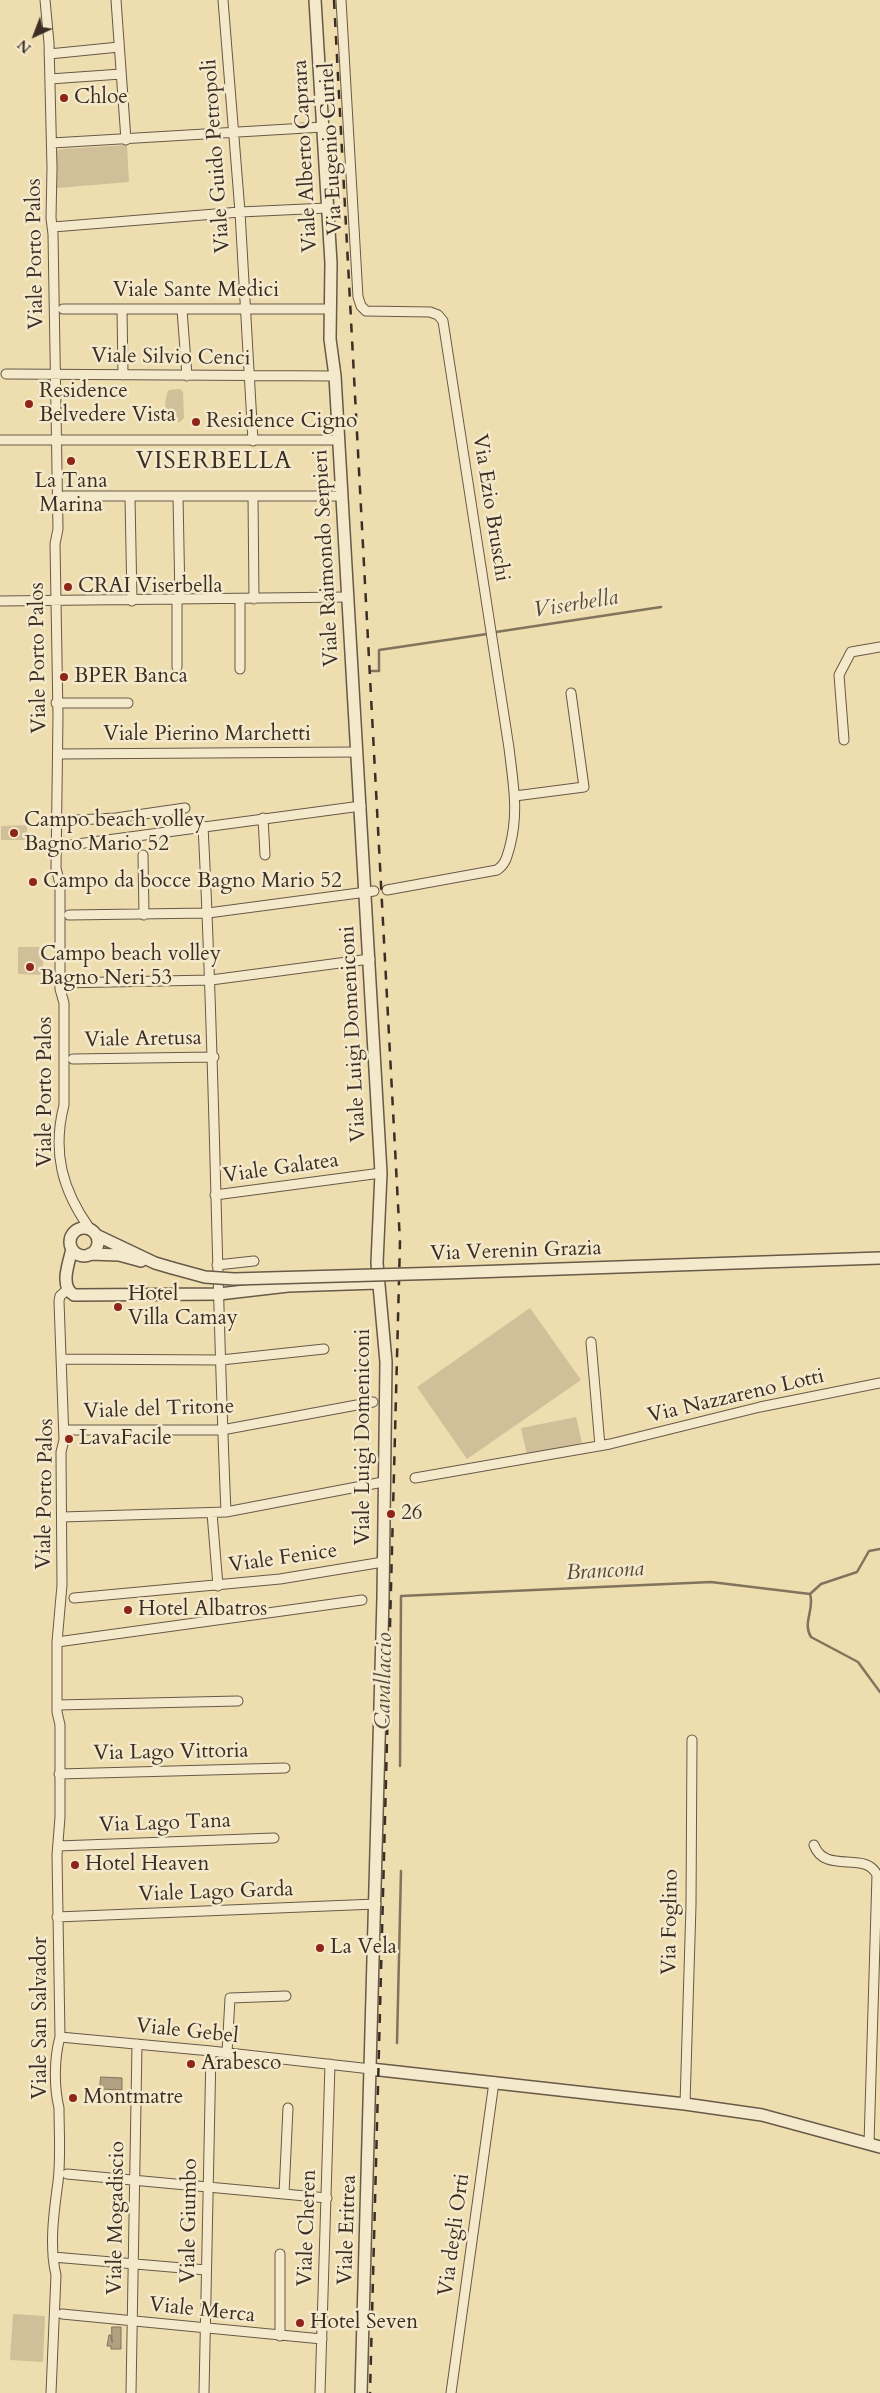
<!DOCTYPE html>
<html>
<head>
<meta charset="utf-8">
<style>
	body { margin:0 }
	#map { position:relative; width:880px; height:2393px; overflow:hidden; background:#eeddaf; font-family:Cardo,serif }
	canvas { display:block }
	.north { position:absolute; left:10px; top:10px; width:50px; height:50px; -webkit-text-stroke:4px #f4e9cb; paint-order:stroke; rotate:223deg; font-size:14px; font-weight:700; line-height:20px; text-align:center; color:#3c2d25 }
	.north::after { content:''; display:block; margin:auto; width:18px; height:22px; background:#3c2d25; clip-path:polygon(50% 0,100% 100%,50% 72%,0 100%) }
</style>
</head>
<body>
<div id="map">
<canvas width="880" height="2393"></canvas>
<div class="north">N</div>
</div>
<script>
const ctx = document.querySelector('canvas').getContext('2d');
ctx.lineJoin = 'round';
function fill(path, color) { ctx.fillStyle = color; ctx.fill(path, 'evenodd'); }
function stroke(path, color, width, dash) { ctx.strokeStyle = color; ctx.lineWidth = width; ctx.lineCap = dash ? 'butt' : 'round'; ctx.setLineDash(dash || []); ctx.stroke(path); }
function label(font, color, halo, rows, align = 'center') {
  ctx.font = font + ' Cardo,serif'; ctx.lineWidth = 5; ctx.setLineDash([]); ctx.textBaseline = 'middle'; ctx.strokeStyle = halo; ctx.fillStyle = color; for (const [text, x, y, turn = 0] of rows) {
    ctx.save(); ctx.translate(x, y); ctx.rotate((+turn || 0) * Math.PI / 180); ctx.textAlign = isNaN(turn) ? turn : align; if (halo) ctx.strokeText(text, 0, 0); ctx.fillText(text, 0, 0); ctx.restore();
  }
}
fill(new Path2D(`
	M127 145 129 182 57 188 55 152 61 149Z
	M180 389 183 392 184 418 180 422H170C164 415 164 397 169 390Z
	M27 825V840H1V826Z
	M18 947H43V975L18 974Z
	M530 1308 581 1380 467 1459 417 1387Z
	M576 1417 582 1443 527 1455 521 1428Z
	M13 2314 45 2316 43 2362 10 2360Z`), '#d0bf98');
const water = new Path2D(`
	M101 2077 122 2078V2090L100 2089Z
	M112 2327H121V2349H111V2346H107L109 2335H111L112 2342Z`);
fill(water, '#b1a180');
stroke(water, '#82735c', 1);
stroke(new Path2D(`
	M496 632 661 607
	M371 671H379V650L487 634
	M810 1594C815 1609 802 1623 811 1637L858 1662 880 1692
	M810 1594 821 1584 857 1572 869 1551 880 1549
	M400 1766 401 1596 711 1582 810 1594
	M397 2043 401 1871`), '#82735c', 2.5);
const minor = new Path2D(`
	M45 0 49 43 52 168 51 218 53 234 58 529 55 544 58 716 56 868 60 884V989L64 1003V1105C52 1152 62 1190 90 1229
	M116 0 126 140
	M223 0 240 212 253 441
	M341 0 358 297 361 306 366 311 430 312 438 315 443 321 509 748C513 783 519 811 510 846 507 856 506 864 497 870L387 890
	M49 54 119 47
	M50 79 121 74
	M52 143 323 127
	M53 227 240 212 327 208
	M63 309H329
	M122 309 123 375
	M182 310 187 376
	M6 374 335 376
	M0 440H339
	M64 496H342
	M178 496 180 600
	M253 496 254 599
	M130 497 132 601
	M240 599V669
	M0 601 348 597
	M177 667V599
	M56 703H128
	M844 740 839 675 851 652 880 647
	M58 754 357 752
	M515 796 584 787 571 693
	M263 818 265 855
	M56 821 116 818 185 808
	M203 826C215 1054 216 1283 226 1512
	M55 847 361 806
	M143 855 144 915
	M69 915 208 913 374 891
	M60 983 211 980 370 959
	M73 1059 214 1057
	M215 1195 381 1173
	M217 1265 254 1261
	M591 1342 600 1446
	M61 1359 221 1360 324 1349
	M64 1430H222L373 1402
	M415 1478 610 1444 760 1407 880 1383
	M212 1513 218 1586
	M62 1517 226 1512 383 1482
	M74 1598 280 1579 383 1562
	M57 1642 362 1600
	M57 1705 238 1701
	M59 1774 285 1768
	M814 1845C825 1875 866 1850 877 1875L869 2144
	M58 1846 274 1838
	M57 1917 376 1904
	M60 2037 211 2051 371 2069
	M227 2053 230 1998 286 1996
	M685 2104 691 1905 692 1740
	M67 2174 327 2198
	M284 2194 288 2108
	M53 2257 206 2270
	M62 2314 322 2339
	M280 2336V2254
	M51 2393 56 2275C49 2246 54 2211 58 2182 61 2158 59 2132 59 2108 54 2087 54 2058 60 2037L57 1855 60 1817V1725L57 1712V1642L62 1585 61 1452 64 1440 59 1301 60 1296 68 1289
	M131 2393 137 2044
	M204 2393 211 2051
	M320 2393 330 2064
	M451 2393 494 2082`);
const tertiary = new Path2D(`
	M315 0 331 263 330 339 335 376 381 1173 377 1263 386 1362 383 1598 361 2393
	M70 1242a14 14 0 1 1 28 0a14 14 0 1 1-28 0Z
	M96 1235 155 1263 172 1268
	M72 1249C69 1263 59 1286 74 1295L219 1294 288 1286 377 1283
	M90 1254 119 1255 141 1261
	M444 1273 880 1258
	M371 2069 685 2104 762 2115 880 2147`);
stroke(minor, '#685948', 11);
stroke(tertiary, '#685948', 14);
stroke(minor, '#f4e9cb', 9);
stroke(tertiary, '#f4e9cb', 11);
stroke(new Path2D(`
	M334 0 400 1242 370 2393`), '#3c2d25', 2.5, [9, 9]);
const tertiaryBridge = new Path2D(`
	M172 1268 205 1277 234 1279 444 1273`);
stroke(tertiaryBridge, '#685948', 14, []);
stroke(tertiaryBridge, '#f4e9cb', 11);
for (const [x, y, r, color] of [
	[64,98,5,"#8f2418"],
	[29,404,5,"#8f2418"],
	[196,422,5,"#8f2418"],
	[71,461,5,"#8f2418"],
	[68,587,5,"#8f2418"],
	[64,677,5,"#8f2418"],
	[14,833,5,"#8f2418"],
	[33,882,5,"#8f2418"],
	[30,967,5,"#8f2418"],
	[118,1307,5,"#8f2418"],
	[69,1439,5,"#8f2418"],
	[391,1514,5,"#8f2418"],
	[128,1610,5,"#8f2418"],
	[75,1865,5,"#8f2418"],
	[320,1948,5,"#8f2418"],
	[191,2064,5,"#8f2418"],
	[73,2098,5,"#8f2418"],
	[300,2323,5,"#8f2418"]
]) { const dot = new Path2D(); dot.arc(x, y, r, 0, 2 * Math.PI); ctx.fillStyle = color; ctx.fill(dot); stroke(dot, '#f4e9cb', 2); }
label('21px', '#3c2d25', '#f4e9cb', [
	["Chloe",74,98],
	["Residence",39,392],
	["Belvedere Vista",39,416],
	["Residence Cigno",206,422],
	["La Tana",71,482,"center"],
	["Marina",71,506,"center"],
	["CRAI Viserbella",78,587],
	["BPER Banca",74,677],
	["Campo beach volley",24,821],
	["Bagno Mario 52",24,845],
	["Campo da bocce Bagno Mario 52",43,882],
	["Campo beach volley",40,955],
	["Bagno Neri 53",40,979],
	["Hotel",128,1295],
	["Villa Camay",128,1319],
	["LavaFacile",79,1439],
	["26",401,1514],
	["Hotel Albatros",138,1610],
	["Hotel Heaven",85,1865],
	["La Vela",330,1948],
	["Arabesco",201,2064],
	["Montmatre",83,2098],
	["Hotel Seven",310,2323]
], 'left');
label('21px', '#3c2d25', '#f4e9cb', [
	["Via Eugenio Curiel",332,149,-93],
	["Viale Guido Petropoli",217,156,-94],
	["Viale Alberto Caprara",306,156,-93],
	["Viale Porto Palos",36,254,-91],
	["Viale Sante Medici",196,291],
	["Viale Silvio Cenci",171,358,1],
	["Via Ezio Bruschi",490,508,81],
	["Viale Raimondo Serpieri",327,558,-93],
	["Viale Porto Palos",39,658,-91],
	["Viale Pierino Marchetti",207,735],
	["Viale Luigi Domeniconi",354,1034,-93],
	["Viale Aretusa",143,1040,-1],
	["Viale Porto Palos",46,1092,-90],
	["Viale Galatea",281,1169,-8],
	["Via Verenin Grazia",516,1252,-2],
	["Via Nazzareno Lotti",736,1397,-13],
	["Viale del Tritone",159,1410,-2],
	["Viale Luigi Domeniconi",364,1437,-90],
	["Viale Porto Palos",46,1494,-89],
	["Viale Fenice",283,1559,-8],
	["Via Lago Vittoria",171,1753,-1],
	["Via Lago Tana",165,1824,-2],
	["Viale Lago Garda",216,1893,-2],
	["Via Foglino",671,1922,-89],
	["Viale San Salvador",41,2018,-90],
	["Viale Gebel",187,2032,6],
	["Viale Mogadiscio",117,2218,-89],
	["Viale Giumbo",190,2221,-89],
	["Viale Cheren",308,2228,-88],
	["Viale Eritrea",348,2230,-88],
	["Via degli Orti",455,2235,-82],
	["Viale Merca",202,2311,6]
]);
label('italic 22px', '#594a3c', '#f4e9cb', [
	["Viserbella",576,605,-9],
	["Brancona",605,1572,-3],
	["Cavallaccio",385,1681,-89]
]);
ctx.letterSpacing = '1px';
label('24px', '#3c2d25', '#f4e9cb', [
	["VISERBELLA",214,462]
]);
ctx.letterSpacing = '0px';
</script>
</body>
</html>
